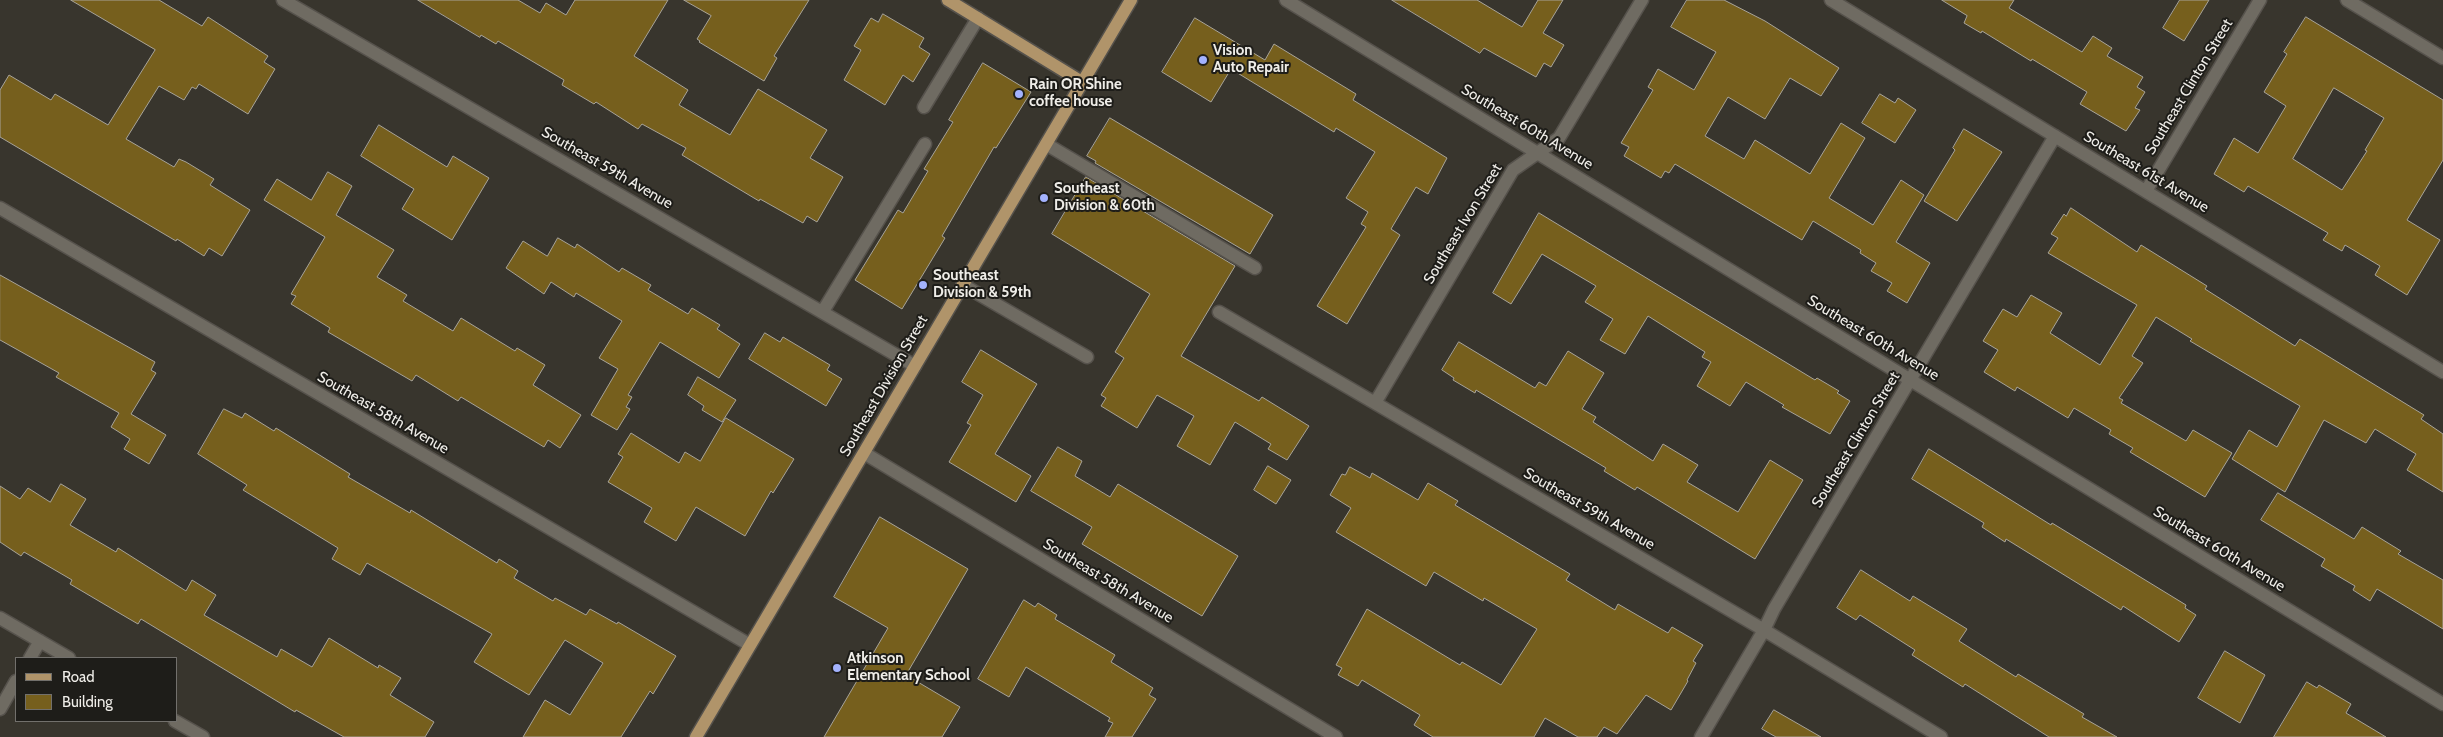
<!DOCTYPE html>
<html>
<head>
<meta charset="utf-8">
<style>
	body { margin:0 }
	#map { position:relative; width:2443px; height:737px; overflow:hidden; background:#38352d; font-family:Cabin,sans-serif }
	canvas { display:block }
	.legend { position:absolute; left:15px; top:657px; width:162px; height:65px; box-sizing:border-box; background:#1e1d19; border:1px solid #72706c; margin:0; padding:6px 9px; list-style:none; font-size:15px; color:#efede8 }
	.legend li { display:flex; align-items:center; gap:10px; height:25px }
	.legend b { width:25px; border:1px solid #72706c }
</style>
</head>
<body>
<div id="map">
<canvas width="2443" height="737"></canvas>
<ul class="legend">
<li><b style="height:6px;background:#b0946a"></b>Road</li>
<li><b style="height:14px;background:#765f1d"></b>Building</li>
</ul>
</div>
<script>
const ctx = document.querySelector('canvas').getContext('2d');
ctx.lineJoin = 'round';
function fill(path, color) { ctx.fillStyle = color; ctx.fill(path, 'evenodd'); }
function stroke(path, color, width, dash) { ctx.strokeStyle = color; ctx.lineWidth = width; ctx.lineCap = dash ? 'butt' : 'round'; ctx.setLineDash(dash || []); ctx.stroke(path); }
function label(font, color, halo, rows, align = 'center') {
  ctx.font = font + ' Cabin,sans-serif'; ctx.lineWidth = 4; ctx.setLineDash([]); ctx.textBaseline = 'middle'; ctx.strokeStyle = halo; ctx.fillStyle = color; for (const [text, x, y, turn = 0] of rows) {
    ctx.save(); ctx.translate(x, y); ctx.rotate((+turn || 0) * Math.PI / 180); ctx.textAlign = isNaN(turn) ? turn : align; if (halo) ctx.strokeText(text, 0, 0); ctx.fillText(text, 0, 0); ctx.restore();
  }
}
const building = new Path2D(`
	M71 0H159L202 26 208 17 268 56 264 62 275 69 248 114 199 84 196 89 192 87 184 100 159 86 126 139 174 167 179 159 186 162 214 179 210 185 250 210 222 256 209 248 204 256 177 239 176 241 0 137V90L9 75 51 100 55 94 108 125 155 50Z
	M418 0H518L540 13 546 3 566 15 575 0H668L634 56 688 90 679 105 730 135 758 89 827 130 810 158 843 177 817 222 807 216 803 223 760 199 759 201 682 155 686 148 642 124 638 129 596 102 594 104 562 85 564 80 498 41 496 44 481 35 480 37Z
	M684 0H809L774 56 777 58 764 81 699 42 700 41 697 39 711 16Z
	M1392 0H1477L1522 27 1538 0H1563L1543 33 1564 45 1551 67 1544 63 1536 77 1484 48 1480 53Z
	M1687 0H1724L1765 21 1839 68 1821 96 1790 78 1765 119 1728 97 1705 136 1744 159 1755 140 1810 174 1841 123 1865 138 1829 198 1873 225 1901 180 1924 195 1896 242 1930 263 1907 303 1887 291 1892 283 1871 271 1876 263 1860 253 1861 250 1813 221 1802 240 1675 164 1669 173 1665 171 1661 178 1624 156 1629 147 1621 143 1653 90 1648 87 1658 69 1694 90 1716 52 1671 27Z
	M1942 0H2014L2009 8 2082 52 2093 36 2112 48 2107 56 2143 77 2137 87 2145 92 2135 108 2140 110 2126 131 2080 104 2087 92 2032 59 2031 61 1982 31 1981 33 1964 23 1967 16Z
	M2180 0H2209L2184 41 2163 28Z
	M883 14 924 38 919 47 930 54 913 82 903 75 885 105 844 80 861 50 854 46 871 18 878 22Z
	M2306 17 2443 100V160L2407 220 2440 240 2407 295 2375 275 2380 266 2345 245 2342 251 2323 240 2328 233 2248 186 2244 192 2214 174 2234 138 2258 153 2286 106 2264 92 2287 54 2284 52ZM2334 88 2384 118 2365 150 2367 151 2342 190 2293 159Z
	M1195 18 1265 60 1274 44 1356 94 1353 100 1447 158 1428 194 1416 187 1391 229 1400 235 1347 324 1317 306 1366 227 1361 224 1368 212 1346 198 1375 152 1336 128 1334 132 1231 69 1211 102 1162 72Z
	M983 63 1031 92 996 148 994 147 942 236 945 238 902 309 855 280 898 210 903 213 928 171 924 169 953 122 949 120Z
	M1880 94 1895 103 1898 98 1916 110 1895 143 1862 123Z
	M1110 118 1273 215 1250 254 1095 163 1096 161 1087 156Z
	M379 125 447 167 453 156 489 178 452 240 402 209 414 189 361 156Z
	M1964 129 2002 152 1957 221 1924 201 1955 150 1953 148Z
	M328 172 352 186 336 215 394 250 377 277 407 295 403 301 453 331 461 318 515 351 517 348 545 365 533 385 581 415 560 448 548 440 544 447 461 397 458 401 416 375 412 381 328 332 330 328 291 304 296 296 291 294 325 237 264 200 277 179 311 200Z
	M1086 177 1235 266 1181 356 1259 401 1262 397 1309 426 1287 460 1268 449 1271 444 1235 422 1210 465 1177 446 1194 416 1157 395 1137 428 1101 406 1106 398 1101 395 1124 358 1115 352 1150 294 1052 234Z
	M2071 208 2137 252 2141 245 2207 286 2205 289 2295 346 2300 339 2424 415 2421 419 2443 434V492L2407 470 2416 454 2375 429 2366 443 2324 420 2285 492 2232 459 2249 430 2277 447 2300 406 2190 341 2192 339 2156 317 2132 356 2143 363 2119 398 2123 400 2121 403 2186 441 2193 430 2232 453 2205 497 2130 452 2133 448 2109 434 2111 430 2074 408 2068 418 2017 387 2015 391 1984 372 1998 350 1983 341 2003 309 2017 317 2031 295 2062 313 2050 333 2100 365 2137 305 2048 253 2058 238 2051 234 2064 214 2066 216Z
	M1539 213 1815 380 1817 378 1839 391 1837 393 1850 401 1830 434 1782 407 1784 405 1746 382 1730 406 1697 386 1711 362 1702 357 1705 352 1648 316 1625 354 1600 340 1613 319 1585 302 1596 286 1542 254 1511 304 1493 293Z
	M558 238 575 248 577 244 619 272 622 268 651 285 648 290 688 314 692 308 720 325 717 329 740 344 719 378 660 342 628 395 632 397 626 407 630 409 617 430 591 415 618 369 599 358 622 321 576 293 574 297 551 282 544 294 506 268 523 241 547 256Z
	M0 275 155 362 151 370 156 373 131 414 166 435 149 464 124 449 130 439 111 427 119 413 56 377 59 373 0 340Z
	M765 333 780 342 783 337 830 365 827 370 842 379 826 406 749 359Z
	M1459 342 1535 388 1539 382 1546 386 1568 351 1604 373 1582 409 1596 417 1593 422 1653 461 1663 444 1698 465 1687 482 1738 512 1770 460 1803 480 1755 559 1637 487 1635 490 1604 471 1606 468 1476 390 1475 393 1453 380 1454 378 1442 370Z
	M981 350 1037 384 995 454 1031 476 1016 502 949 462 971 425 967 423 983 395 962 382Z
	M698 377 736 400 722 422 702 410 704 406 688 395Z
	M224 409 242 418 245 413 274 431 276 428 350 474 348 477 410 513 411 510 497 563 499 559 518 571 514 578 553 601 555 598 586 615 590 609 617 624 618 622 676 656 653 694 650 691 621 737H523L545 700 570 715 603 663 565 640 529 695 474 662 492 634 367 563 360 575 332 559 338 548 243 490 247 485 198 454Z
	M726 418 794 459 773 493 771 491 745 536 696 507 676 541 644 522 652 508 608 482 623 457 618 454 631 433 679 463 685 452 700 461Z
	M1058 447 1082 461 1075 476 1110 497 1118 484 1238 556 1202 616 1082 544 1092 527 1031 491Z
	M1929 449 2051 525 2052 523 2186 605 2185 608 2196 615 2179 642 2123 606 2121 610 2006 539 2005 542 1982 527 1984 523 1912 479Z
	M1268 466 1291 480 1276 504 1254 490Z
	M1350 467 1370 478 1372 473 1418 500 1428 483 1458 501 1455 505 1570 574 1566 580 1615 610 1618 604 1668 633 1672 627 1703 645 1693 661 1696 663 1687 680 1688 681 1671 710 1646 695 1617 734 1604 727 1597 737H1578L1545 718 1534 737H1433L1414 725 1420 715 1362 680 1358 686 1338 675 1342 668 1336 665 1367 609 1460 665 1462 662 1501 685 1537 629 1484 598 1483 601 1434 572 1426 586 1336 532 1351 508 1330 495 1342 474 1345 475Z
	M61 484 86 499 70 525 116 552 118 548 186 591 192 580 216 595 204 615 277 657 281 649 312 667 329 638 378 668 379 665 401 678 390 695 434 722 425 737H344L296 710 295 712 141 619 138 624 126 617 70 584 72 580 24 552 21 556 0 542V486L20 499 28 488 50 502Z
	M2278 493 2354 539 2362 527 2401 551 2398 554 2443 580V629L2377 589 2370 601 2353 590 2355 586 2321 566 2325 559 2261 520Z
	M880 517 968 569 906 675 960 707 942 737H824L888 628 834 597Z
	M1861 570 1910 601 1913 596 1967 629 1959 641 2016 677 2018 674 2084 714 2082 717 2117 737H2049L1965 684 1963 687 1912 655 1915 650 1860 615 1856 620 1837 608Z
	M1024 600 1035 607 1038 603 1057 615 1055 619 1115 655 1111 662 1153 688 1149 695 1156 699 1132 737H1105L1113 723 1108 721 1110 718 1026 667 1009 697 978 679Z
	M2225 651 2265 675 2240 723 2198 698Z
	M2307 682 2317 688 2319 685 2351 704 2346 713 2386 737H2274Z
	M1774 710 1821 737H1776L1762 729Z`);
fill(building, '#765f1d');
stroke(building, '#a7a399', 1);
const minor = new Path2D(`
	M283 0 915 366
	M1286 0 2443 704
	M1831 0 2443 372
	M2347 0 2443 58
	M924 107 978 18
	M1046 144 1255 268
	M2146 191 2260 0
	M0 208 750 645
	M963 285 1087 357
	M823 311 925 144
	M1219 312 1764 630 1941 737
	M1375 403 1513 170 1559 138 1642 0
	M864 453 1336 737
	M0 618 69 658
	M30 658 40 641
	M0 709 16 681
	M175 721 203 737
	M1701 737 1764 630 1774 609 2055 136`);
const major = new Path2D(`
	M948 0 1082 82
	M696 737 1131 0`);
stroke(minor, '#56524c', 15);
stroke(major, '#56524c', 15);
stroke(minor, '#6f6b62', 12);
stroke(major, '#b0946a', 12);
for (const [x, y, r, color] of [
	[1203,60,5,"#a3b2fd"],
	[1019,94,5,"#a3b2fd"],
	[1044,198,5,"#a3b2fd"],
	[923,285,5,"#a3b2fd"],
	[837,668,5,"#a3b2fd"]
]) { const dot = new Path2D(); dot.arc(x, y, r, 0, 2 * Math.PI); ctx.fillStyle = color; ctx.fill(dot); stroke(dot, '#1e1d19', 2); }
label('bold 15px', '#efede8', '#1e1d19', [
	["Vision",1213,51],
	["Auto Repair",1213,68],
	["Rain OR Shine",1029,85],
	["coffee house",1029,102],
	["Southeast",1054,189],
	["Division & 60th",1054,206],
	["Southeast",933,276],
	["Division & 59th",933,293],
	["Atkinson",847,659],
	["Elementary School",847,676]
], 'left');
label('15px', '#efede8', '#1e1d19', [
	["Southeast Clinton Street",2189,87,-59],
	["Southeast 60th Avenue",1527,127,31],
	["Southeast 59th Avenue",607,168,30],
	["Southeast 61st Avenue",2146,172,31],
	["Southeast Ivon Street",1463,224,-59],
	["Southeast 60th Avenue",1873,338,31],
	["Southeast Division Street",884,386,-60],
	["Southeast 58th Avenue",383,413,30],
	["Southeast Clinton Street",1856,440,-59],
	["Southeast 59th Avenue",1589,509,30],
	["Southeast 60th Avenue",2219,549,31],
	["Southeast 58th Avenue",1108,581,31]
]);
</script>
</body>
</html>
